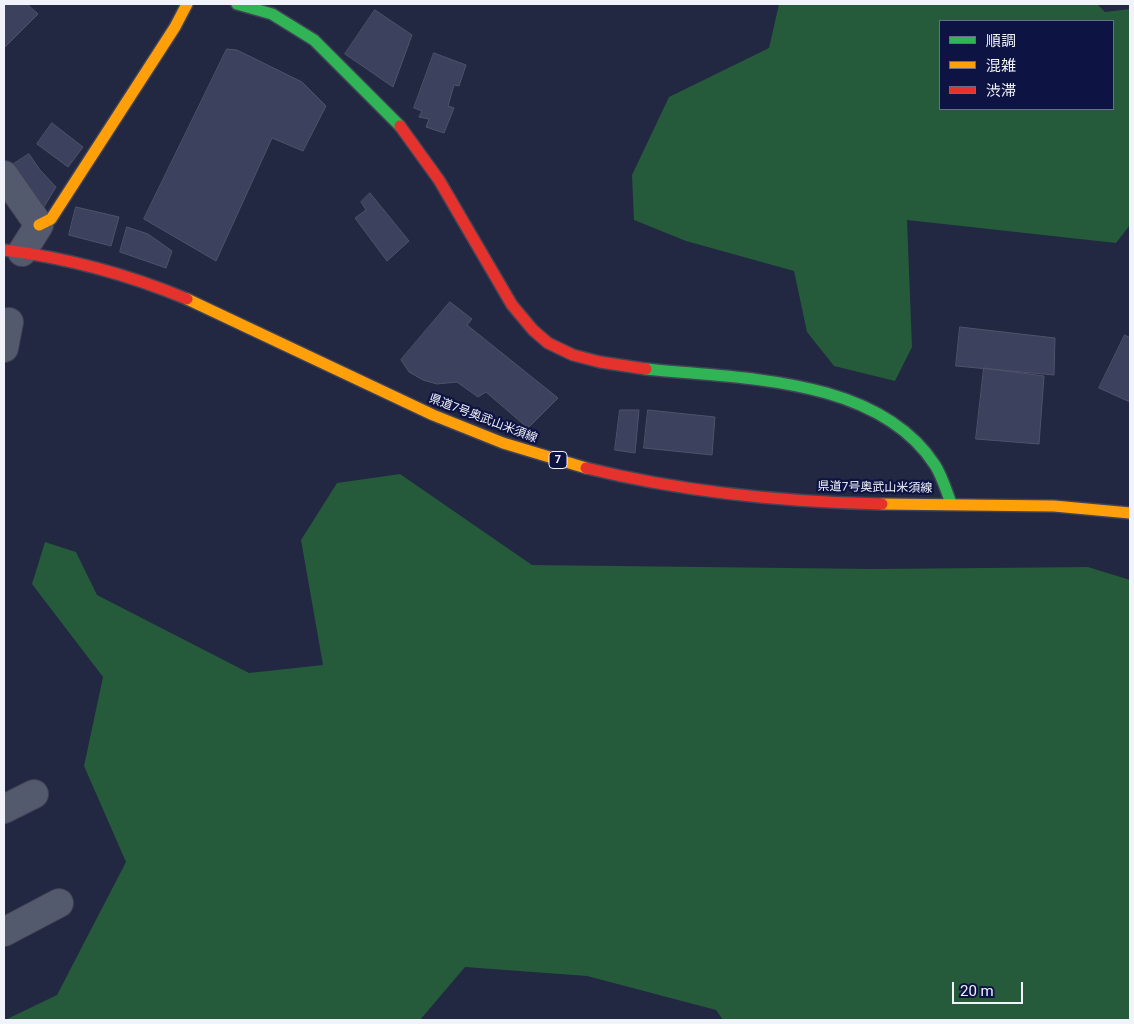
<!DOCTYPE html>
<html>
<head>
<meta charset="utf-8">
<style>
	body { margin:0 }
	#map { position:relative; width:1134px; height:1024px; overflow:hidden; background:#222742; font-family:Roboto,"Noto Sans JP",sans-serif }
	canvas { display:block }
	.frame { position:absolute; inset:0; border:5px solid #f1f3fa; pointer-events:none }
	.legend { position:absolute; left:939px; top:20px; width:175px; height:90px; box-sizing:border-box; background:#0d1343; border:1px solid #686d8c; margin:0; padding:6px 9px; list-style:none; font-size:15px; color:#f1f3fa }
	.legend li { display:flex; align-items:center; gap:10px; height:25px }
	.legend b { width:25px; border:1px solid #686d8c }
	.scale { position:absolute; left:952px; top:982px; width:71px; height:22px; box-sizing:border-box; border:2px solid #f1f3fa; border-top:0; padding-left:6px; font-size:15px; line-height:18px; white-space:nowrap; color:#f1f3fa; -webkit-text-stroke:4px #0d1343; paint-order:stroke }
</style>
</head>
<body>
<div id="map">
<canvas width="1134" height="1024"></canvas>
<div class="frame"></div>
<ul class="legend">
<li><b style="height:6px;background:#30b455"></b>順調</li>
<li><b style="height:6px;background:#ff9f0a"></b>混雑</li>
<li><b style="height:6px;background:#e5322d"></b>渋滞</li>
</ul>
<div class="scale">20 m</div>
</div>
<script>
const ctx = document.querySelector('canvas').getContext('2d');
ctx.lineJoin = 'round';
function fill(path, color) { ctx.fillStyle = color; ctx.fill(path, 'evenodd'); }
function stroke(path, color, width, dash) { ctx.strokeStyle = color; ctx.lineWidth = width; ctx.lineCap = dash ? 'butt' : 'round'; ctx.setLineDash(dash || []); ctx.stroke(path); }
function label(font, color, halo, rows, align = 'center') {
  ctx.font = font + ' Roboto,"Noto Sans JP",sans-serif'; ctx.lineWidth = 4.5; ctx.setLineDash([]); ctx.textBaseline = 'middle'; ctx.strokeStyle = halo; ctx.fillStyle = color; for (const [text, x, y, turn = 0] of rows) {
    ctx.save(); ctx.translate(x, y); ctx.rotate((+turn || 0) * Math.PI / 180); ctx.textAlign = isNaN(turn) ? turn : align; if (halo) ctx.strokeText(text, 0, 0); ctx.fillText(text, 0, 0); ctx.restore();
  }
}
fill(new Path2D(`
	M779 4H1097L1105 12 1130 9V225L1116 243 907 220 912 347 895 381 834 366 807 332 794 271 686 241 634 220 632 175 669 97 769 48ZM940 21H1113V109H940Z
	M400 474 532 565 876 569 1088 567 1130 580V1020H723L716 1010 587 976 465 967 420 1020H5L57 995 126 862 84 766 103 677 32 584 45 542 76 552 97 595 249 673 323 665 301 540 337 483Z`), '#255a3a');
const building = new Path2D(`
	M4 4H27L38 14 4 48Z
	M375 10 412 35 393 87 345 54Z
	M227 49 237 50 302 82 326 106 303 151 272 138 216 261 144 219Z
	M434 53 466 65 459 86 454 85 448 106 454 108 444 133 426 127 429 119 419 117 422 111 414 108Z
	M52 123 83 147 68 167 37 144Z
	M29 154 40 170 56 187 39 215 12 165Z
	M370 193 409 241 387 261 355 218 366 210 361 202Z
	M76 207 119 217 111 246 69 235Z
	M127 227 148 234 172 251 166 268 120 252Z
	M450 302 472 319 467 325 558 398 528 428 486 392 478 397 457 382 437 384 423 380 409 372 401 360Z
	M960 327 1055 338 1054 375 956 366Z
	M1125 335 1130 338V402L1099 388Z
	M984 368 1044 376 1039 444 976 439Z
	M620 410H639L635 453 615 450Z
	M648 410 715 417 712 455 644 448Z`);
fill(building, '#3c415d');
stroke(building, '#4e536a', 1);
const street = new Path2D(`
	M4 175 39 225 22 252
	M4 324 9 322 4 348
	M4 809 34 794
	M4 932 59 903`);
const fast = new Path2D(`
	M237 4 272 14 314 40 400 126
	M646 369C739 379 877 376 935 465 942 476 946 490 951 503`);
const slow = new Path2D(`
	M39 225 51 219 175 27 187 4
	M187 299 433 415 503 443 586 468
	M882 504 1054 506 1130 513`);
const jam = new Path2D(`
	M400 126 439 180 512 305 533 330 548 343 573 355 600 362 646 369
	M4 250C68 258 127 274 187 299
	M586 468C683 492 782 502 882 504`);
stroke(street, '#414356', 30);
stroke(fast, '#414356', 14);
stroke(slow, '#414356', 14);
stroke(jam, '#414356', 14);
stroke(street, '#545a6e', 28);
stroke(fast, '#30b455', 11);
stroke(slow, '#ff9f0a', 11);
stroke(jam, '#e5322d', 11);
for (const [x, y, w] of [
	[558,460,18]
]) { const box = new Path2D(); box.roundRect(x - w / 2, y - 8.5, w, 17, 4); ctx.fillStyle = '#0d1343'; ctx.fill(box); stroke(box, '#f1f3fa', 1); }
label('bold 11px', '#f1f3fa', null, [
	["7",558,460]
]);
label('12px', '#f1f3fa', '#0d1343', [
	["県道7号奥武山米須線",483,419,21],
	["県道7号奥武山米須線",875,488,1]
]);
</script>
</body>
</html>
